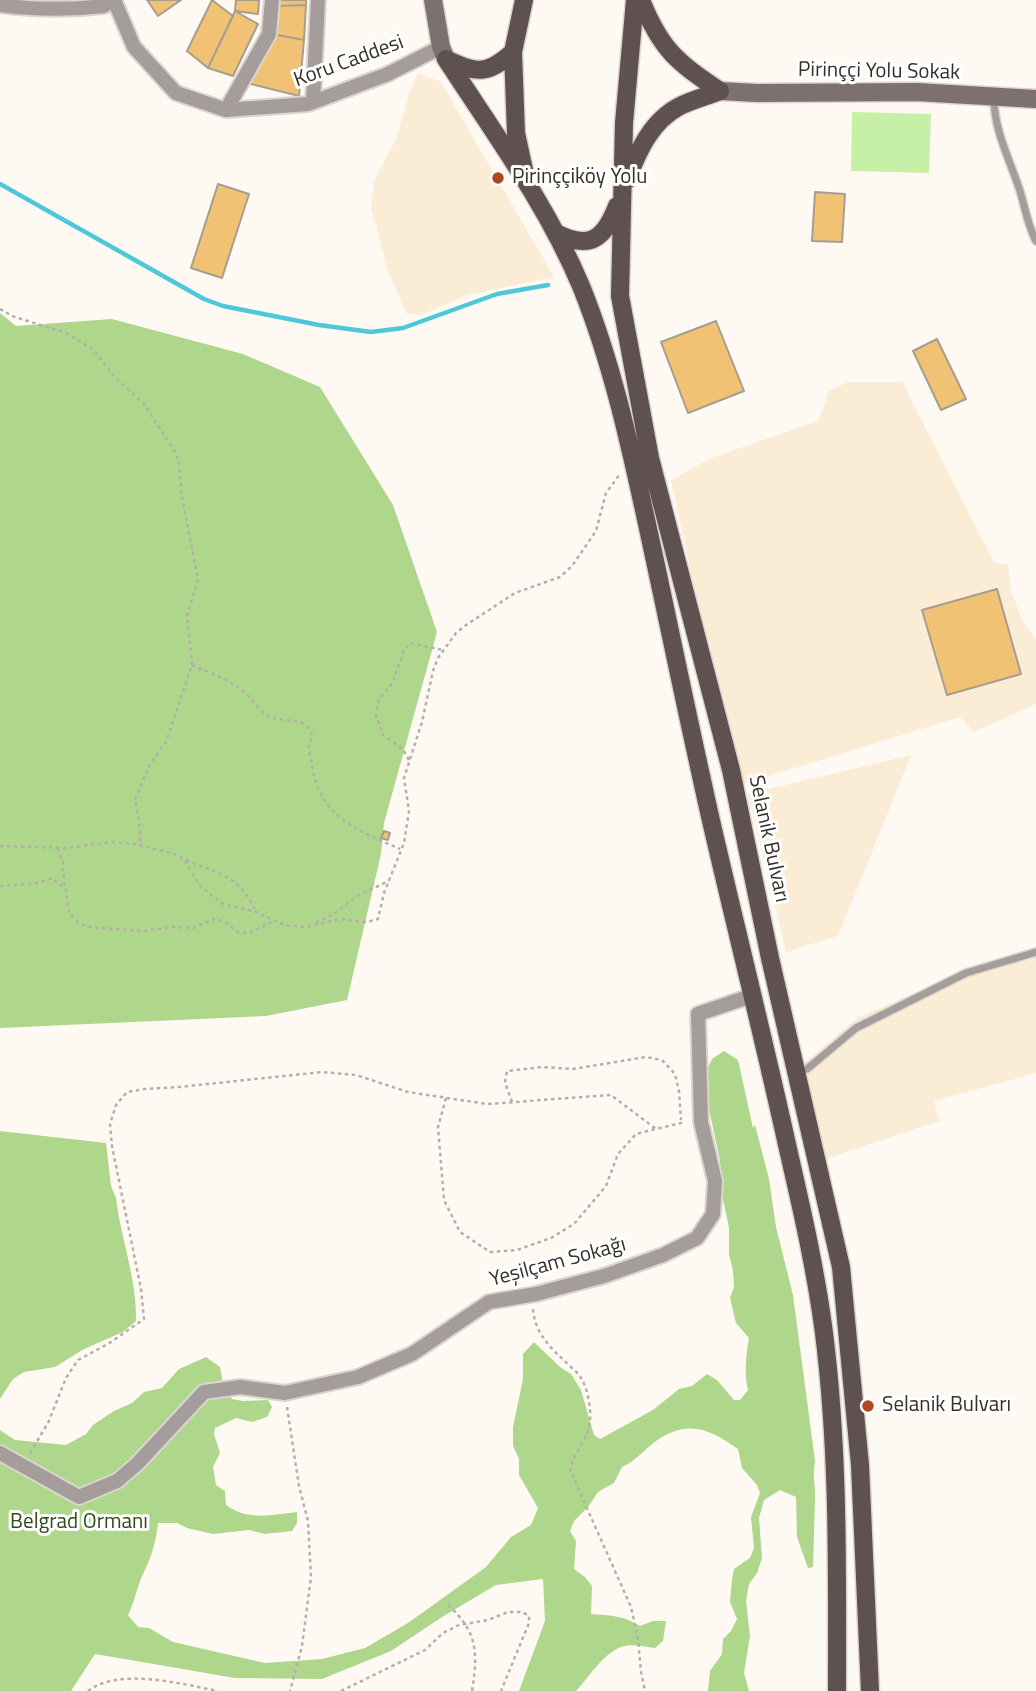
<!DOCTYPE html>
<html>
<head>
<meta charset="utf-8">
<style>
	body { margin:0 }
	canvas { display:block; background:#fefaf3 }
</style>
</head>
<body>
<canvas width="1036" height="1691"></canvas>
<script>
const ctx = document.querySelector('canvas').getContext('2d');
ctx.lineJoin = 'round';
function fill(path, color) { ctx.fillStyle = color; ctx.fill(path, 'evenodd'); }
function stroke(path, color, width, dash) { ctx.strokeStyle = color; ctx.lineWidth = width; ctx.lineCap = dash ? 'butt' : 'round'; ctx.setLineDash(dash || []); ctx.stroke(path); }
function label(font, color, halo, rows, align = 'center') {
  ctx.font = font + ' "Titillium Web",sans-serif'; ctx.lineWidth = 6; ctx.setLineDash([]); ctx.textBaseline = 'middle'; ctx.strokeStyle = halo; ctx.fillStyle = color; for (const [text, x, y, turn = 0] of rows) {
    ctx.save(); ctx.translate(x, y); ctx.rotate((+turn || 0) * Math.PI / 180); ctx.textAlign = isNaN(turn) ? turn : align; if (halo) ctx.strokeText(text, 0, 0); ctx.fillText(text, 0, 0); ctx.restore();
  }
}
fill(new Path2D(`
	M418 73 441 82 554 277 468 295 420 315 406 313 388 271 371 207 374 181 396 139 409 93Z
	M847 382H902L994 562 1008 565 1011 592 1024 624 1036 639V704L974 732 960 717 737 786 671 480 711 458 818 421 829 391Z
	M911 755 838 936 786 952 748 794Z
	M1036 949V1073L934 1101 939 1121 822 1160 798 1068 857 1018 905 997 996 967Z`), '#fbecd6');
fill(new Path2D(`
	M852 112 931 114 929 173 851 171Z`), '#c6f0a5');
fill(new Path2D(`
	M0 313 16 326 112 319 243 354 320 387 393 505 437 632 384 823 381 854 347 1000 266 1016 0 1028Z
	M724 1051 738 1060 753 1128 755 1125 769 1179 776 1227 793 1295 815 1461C812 1478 816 1486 815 1500 814 1522 814 1545 813 1567L808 1568 797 1537 796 1497 780 1490 764 1500 759 1518 762 1558 757 1573 749 1584 746 1601 750 1636 744 1673 749 1691H708L710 1671 722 1654 723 1639 731 1631 737 1619 730 1602 732 1579 734 1569 750 1558 754 1548 751 1517 760 1493 757 1485 742 1468 738 1449C712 1431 692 1420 662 1437 647 1446 638 1460 622 1467L614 1483 598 1492 588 1507 574 1521 570 1531 576 1541 574 1569 585 1577 592 1586 591 1614C609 1615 625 1616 640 1626L653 1621H666L663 1641 655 1648C645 1647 631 1643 621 1647 603 1654 589 1677 576 1691H519L545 1621 543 1579 496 1585 442 1617 391 1651 322 1679 235 1678 95 1654 71 1691H0V1430L15 1440 66 1445 86 1434 93 1425 114 1411 132 1403 144 1392 162 1388 179 1369 206 1357 220 1367 223 1384 232 1399 243 1401 268 1400 272 1407 267 1417 252 1422 236 1418 215 1428 214 1434 220 1453 213 1467 216 1485 225 1491 226 1505C247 1521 272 1515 297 1512V1523L292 1531 265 1534 249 1530 213 1534 187 1528 177 1523H158C156 1541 152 1556 144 1572 137 1586 135 1601 128 1615L138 1627 149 1628 173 1642 265 1663 322 1659 365 1648 408 1623 486 1567 511 1537 531 1525 538 1508 519 1475V1459L513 1446V1427L523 1379V1354L534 1342 560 1367 571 1374 581 1390 594 1435 600 1439 653 1410 679 1389 692 1386 707 1374 717 1380 734 1400H740L748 1390C744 1375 746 1354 749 1338L736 1323 730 1298 734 1287 733 1271 729 1254V1228L723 1199 720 1161 708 1104 707 1070 712 1059Z
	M0 1131 106 1143 111 1186 116 1198C121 1240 137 1278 136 1321L123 1332 84 1349 55 1367 24 1372 13 1379 0 1399Z`), '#aed78c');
stroke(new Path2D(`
	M0 184 204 299 223 306 319 325 371 332 403 328 497 294 548 285`), '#4ec7db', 4.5);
const building = new Path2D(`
	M147 0H181L158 16Z
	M212 0 233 16 208 68 187 51Z
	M236 0H259L258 14 235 11Z
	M276 0H306V5L276 6Z
	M306 5 304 40 272 34 276 6Z
	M235 11 258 24 233 76 208 68Z
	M272 34 304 40 299 96 247 83Z
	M218 184 249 194 222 278 191 268Z
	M815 192 845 194 842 242 812 241Z
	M716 321 744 391 688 413 661 342Z
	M937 339 966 399 941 410 913 351Z
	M997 589 1021 674 947 695 922 610Z
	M384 831 390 833 388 840 381 838Z`);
fill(building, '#f1c174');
stroke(building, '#a79e8f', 2);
const service = new Path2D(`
	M994 98C994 130 1009 158 1019 188 1025 206 1027 224 1036 241
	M797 1072 807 1069 856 1028 966 973 1036 952`);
const minor = new Path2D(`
	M114 0 134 47 176 93 226 110 308 104 388 74 441 47
	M0 5C35 10 69 10 104 6L110 0
	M313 102 318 0
	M226 110 269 34 272 0
	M0 1453 79 1497 117 1481 137 1464 204 1392 240 1387 285 1393 358 1377 412 1354 489 1302 536 1294 604 1276 663 1255 697 1238 713 1214 715 1181 701 1122 698 1014 754 995`);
const secondary = new Path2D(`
	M433 0 441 47 446 59
	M720 91 757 93 917 92 1036 99`);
const primary = new Path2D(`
	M635 0 624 123 620 296 650 458 731 770 770 958 841 1267 860 1465 870 1691
	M641 0C661 50 677 62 720 91
	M446 59C494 133 547 205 581 286 613 365 631 450 649 533 670 630 690 728 712 825 737 933 764 1040 788 1149 802 1210 816 1271 824 1333 839 1452 837 1571 837 1691
	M446 59C477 74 487 75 513 52
	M524 170 516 133 513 52 524 0
	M627 180C638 151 651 121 680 106 692 100 707 96 720 91
	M556 233C589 250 604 240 617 206`);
stroke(service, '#dad6cf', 10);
stroke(minor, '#dad6cf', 18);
stroke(secondary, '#dad6cf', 21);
stroke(primary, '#dad6cf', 21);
stroke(new Path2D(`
	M0 309 12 316 66 333 94 350 114 376 144 404 174 450 179 462 182 497 198 580 187 615 192 665 166 742 149 766 135 799 140 828V845
	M192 665C210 673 229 679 244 692 254 700 260 713 271 717 283 722 302 717 310 730 314 736 310 739 309 745 308 751 312 760 312 766 320 817 357 830 400 849
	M409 760 402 748 383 735 376 715 379 699 392 684 404 650 410 643 443 650
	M0 846 65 848 112 842 140 845 174 854 184 859 199 885 223 904 256 912 284 925 306 927 340 919 367 922 378 919 384 893 404 843 409 811 404 778 422 722 433 671 438 658 456 633 466 625 515 593 560 577 572 566 596 531 606 493 620 474
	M57 848 63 862 64 885
	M186 860C221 876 238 873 256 912
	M0 886 39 883 52 878 66 889 69 913 79 923 89 927 143 931 174 927 193 928 214 919 223 921 238 932 249 933 274 921
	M316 923 335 913 359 895 389 881
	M446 1098 438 1127 444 1200 460 1232 490 1252 517 1250 551 1238 574 1224 606 1186 618 1154 636 1134 655 1129
	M512 1102 505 1082 507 1071 542 1067 573 1069 646 1057 662 1060 675 1074 679 1091 681 1120
	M533 1309C535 1335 552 1349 570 1366 574 1370 579 1374 581 1378 588 1389 591 1408 590 1421 589 1439 573 1453 570 1470L631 1607 638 1639 641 1672 645 1691
	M287 1407 299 1486 308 1521 311 1577 302 1646 290 1691
	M30 1453 48 1423 66 1378 78 1360 108 1344 144 1319 141 1289 112 1146 110 1124 116 1105 127 1092 145 1089 179 1087 322 1072 356 1075 408 1092 487 1104 611 1095 656 1129 685 1122
	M448 1605C478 1632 478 1653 472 1691
	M88 1691C119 1667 182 1684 218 1691
	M341 1691 425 1650 443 1633 459 1625 488 1620 508 1612H522L529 1616V1623L501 1691`), '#b4b0a9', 2.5, [3.5, 3.5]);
stroke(service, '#a59c9c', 7);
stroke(minor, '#a59c9c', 14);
stroke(secondary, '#7d7070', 18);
stroke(primary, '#605151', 18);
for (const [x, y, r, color] of [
	[498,178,7,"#ae4722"],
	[868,1406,7,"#ae4722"]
]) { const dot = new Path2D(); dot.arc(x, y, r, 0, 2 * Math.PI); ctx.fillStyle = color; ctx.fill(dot); stroke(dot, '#fff', 2.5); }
label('21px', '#34302a', '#fff', [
	["Koru Caddesi",349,62,-20],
	["Pirinççi Yolu Sokak",879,72,1],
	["Selanik Bulvarı",768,839,78],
	["Yeşilçam Sokağı",558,1263,-15]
]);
label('21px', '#34302a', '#fff', [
	["Pirinççiköy Yolu",512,178],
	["Selanik Bulvarı",882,1406]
], 'left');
label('21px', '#304a16', '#fff', [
	["Belgrad Ormanı",79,1523]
]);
</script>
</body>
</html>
